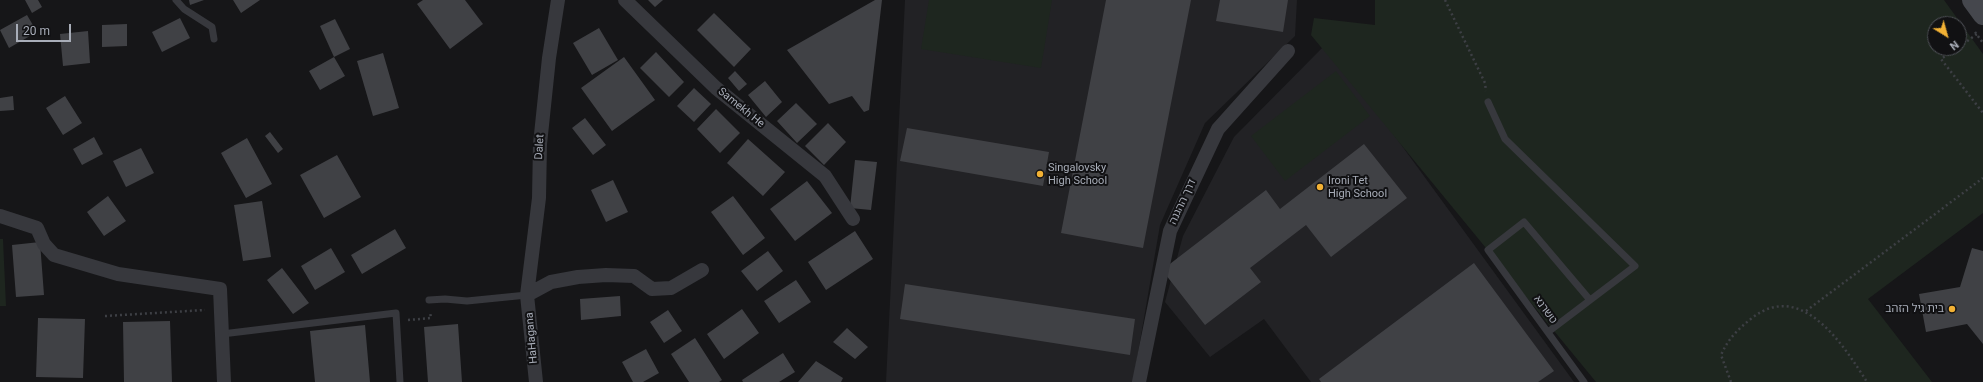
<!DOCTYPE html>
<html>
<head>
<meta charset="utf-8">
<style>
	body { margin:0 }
	#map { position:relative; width:1983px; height:382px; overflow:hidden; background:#161618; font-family:Roboto,sans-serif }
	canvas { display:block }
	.north { position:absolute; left:1927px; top:16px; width:40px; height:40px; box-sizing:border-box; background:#111113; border:1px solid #4d4f55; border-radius:50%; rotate:143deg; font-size:11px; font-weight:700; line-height:16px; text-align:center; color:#a8adb8 }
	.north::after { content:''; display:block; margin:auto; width:14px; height:18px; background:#f2b134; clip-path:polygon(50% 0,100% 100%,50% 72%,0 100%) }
	.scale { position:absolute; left:16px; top:24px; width:55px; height:18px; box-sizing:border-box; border:2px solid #a8adb8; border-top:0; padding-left:5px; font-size:12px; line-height:14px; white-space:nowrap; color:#a8adb8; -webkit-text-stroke:3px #111113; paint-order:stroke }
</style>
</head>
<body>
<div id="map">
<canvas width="1983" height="382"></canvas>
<div class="north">N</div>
<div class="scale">20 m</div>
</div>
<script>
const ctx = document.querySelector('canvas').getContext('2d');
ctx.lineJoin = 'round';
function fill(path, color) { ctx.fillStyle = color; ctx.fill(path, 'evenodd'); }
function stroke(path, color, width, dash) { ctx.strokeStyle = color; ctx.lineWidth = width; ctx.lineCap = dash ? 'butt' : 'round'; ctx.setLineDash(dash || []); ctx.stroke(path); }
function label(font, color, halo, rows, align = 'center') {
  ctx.font = font + ' Roboto,"Noto Sans Hebrew",sans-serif'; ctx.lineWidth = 4; ctx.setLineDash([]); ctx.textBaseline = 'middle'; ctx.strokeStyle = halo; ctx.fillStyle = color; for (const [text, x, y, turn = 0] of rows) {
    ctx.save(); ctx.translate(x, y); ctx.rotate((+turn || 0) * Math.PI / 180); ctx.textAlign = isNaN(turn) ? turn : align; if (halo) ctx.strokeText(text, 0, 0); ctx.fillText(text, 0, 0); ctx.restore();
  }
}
fill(new Path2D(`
	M905 0H1297L1295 36 1205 123 1160 225 1133 382H886Z
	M1327 43 1574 382H1311L1264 319 1210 357 1165 302 1183 236 1234 137Z`), '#222225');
fill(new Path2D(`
	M929 0H1052L1041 68 921 49Z
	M1375 0H1944L1983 54V213L1868 299 1932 382H1596L1311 35 1314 18 1375 25ZM1935 24H1959V48H1935Z
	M1336 71 1370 116 1285 181 1251 136Z
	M0 239H3L6 306H0Z`), '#1e261f');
fill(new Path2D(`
	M25 0H38L42 7 32 13Z
	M189 0H204L190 5Z
	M233 0H260L241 13Z
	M423 0H465L483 24 450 49 417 4Z
	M648 0H663L655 7Z
	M875 0H882L869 110 864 112 852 96 829 104 787 50Z
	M1106 0H1191L1143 248 1061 233Z
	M1220 0H1288L1283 32 1216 21Z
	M714 13 751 49 734 67 697 30Z
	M27 15 37 32 9 48 0 30Z
	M180 18 190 38 162 52 152 32Z
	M335 19 350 49 334 57 320 26Z
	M127 24V46L102 47V25Z
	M599 28 618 60 592 75 573 43Z
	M88 31 90 63 63 66 60 34Z
	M656 52 684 82 669 97 640 68Z
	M383 53 399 108 373 116 357 61Z
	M334 57 345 76 320 90 309 71Z
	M624 57 655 100 612 131 581 88Z
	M735 71 747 84 739 91 728 78Z
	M765 81 782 102 766 117 748 95Z
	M694 88 711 104 694 122 677 106Z
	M13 96 14 110 0 111V98Z
	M65 96 82 123 63 135 46 108Z
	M796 103 817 124 797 143 777 121Z
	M716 109 740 133 720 153 697 129Z
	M585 118 606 145 593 155 572 128Z
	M828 123 846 142 824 165 805 146Z
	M907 128 1049 152 1043 186 900 161Z
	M270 132 283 149 278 153 265 136Z
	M94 137 103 154 82 165 73 149Z
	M247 138 272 184 246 198 221 153Z
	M748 139 785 172 763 196 727 163Z
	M1364 144 1407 198 1331 257 1306 225 1250 268 1261 282 1205 325 1162 270 1266 190 1280 209Z
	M141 148 154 173 126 187 113 161Z
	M337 155 361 197 324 218 300 175Z
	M855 160 877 162 871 210 850 208Z
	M613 180 628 212 606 222 591 190Z
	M807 181 832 213 795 241 770 209Z
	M108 196 126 221 104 236 87 212Z
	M733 196 765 238 743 255 711 212Z
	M262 201 271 257 243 261 234 205Z
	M395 229 406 248 362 274 351 255Z
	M855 231 873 259 826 290 808 262Z
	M40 242 44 295 16 297 12 245Z
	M331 248 345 272 315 290 301 266Z
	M1972 248 1983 251V344L1967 324 1926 332 1919 294 1960 287Z
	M768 251 783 271 757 291 741 271Z
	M1474 263 1554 371 1538 382H1321L1319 379Z
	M282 268 309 303 293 314 267 280Z
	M796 280 811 302 779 323 764 301Z
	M905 284 1135 319 1130 355 900 319Z
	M620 296 621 316 581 320 580 299Z
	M742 309 759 333 724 359 707 334Z
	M668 310 682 331 664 343 650 322Z
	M38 318 85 319 83 378 36 377Z
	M170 321 172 382H124L123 322Z
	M458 324 462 382H428L424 327Z
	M365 325 370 382H315L310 331Z
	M847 328 868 347 855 359 833 342Z
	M695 338 722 380 719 382H689L671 354Z
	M646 349 659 373 643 382H633L622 362Z
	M783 353 795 372 779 382H743L742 380Z
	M816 361 843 378 841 382H798Z`), '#404145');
stroke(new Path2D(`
	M1445 0 1485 83 1486 91
	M1975 32 1983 43
	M1959 47 1977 34
	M1957 48 1941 59 1983 113
	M1806 311 1983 178
	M105 316 205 310
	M408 320 431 318 430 312
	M1731 382 1721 355C1728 339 1738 329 1752 318 1802 279 1844 346 1867 382`), '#3d3f44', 2.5, [2, 3]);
stroke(new Path2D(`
	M176 0 184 9 212 27 214 39
	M1488 102 1505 139 1635 266 1548 332
	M429 300 445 299 467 301 527 295
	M222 334 396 313 400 382
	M1584 382 1488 250 1524 222 1590 300`), '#37383d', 7);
stroke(new Path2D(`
	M625 0 716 88 825 176 853 219
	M0 216 37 228 44 244 54 255 118 274 220 289 224 382
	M527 295 551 282 578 277 606 275 634 276 652 289 671 288 702 270
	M536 382 527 295 539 198 540 144 549 58 558 0
	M1139 382 1170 231 1218 129 1288 51`), '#37383d', 14);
stroke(new Path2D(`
	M1972 0 1983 15`), '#45474d', 20);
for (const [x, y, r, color] of [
	[1040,174,4,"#f2b134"],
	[1320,187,4,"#f2b134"],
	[1952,309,4,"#f2b134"]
]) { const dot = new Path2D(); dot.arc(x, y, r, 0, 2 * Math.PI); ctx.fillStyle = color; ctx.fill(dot); stroke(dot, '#111113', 1.5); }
label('11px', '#a8adb8', '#111113', [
	["Samekh He",741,108,39],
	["Dalet",540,147,-87],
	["דרך ההגנה",1183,202,-65],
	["טשרנא",1545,310,54],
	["HaHagana",532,338,-95]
]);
label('11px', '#a8adb8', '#111113', [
	["Singalovsky",1048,168],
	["High School",1048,181],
	["Ironi Tet",1328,181],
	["High School",1328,194],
	["בית גיל הזהב",1944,309,"right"]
], 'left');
</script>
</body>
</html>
